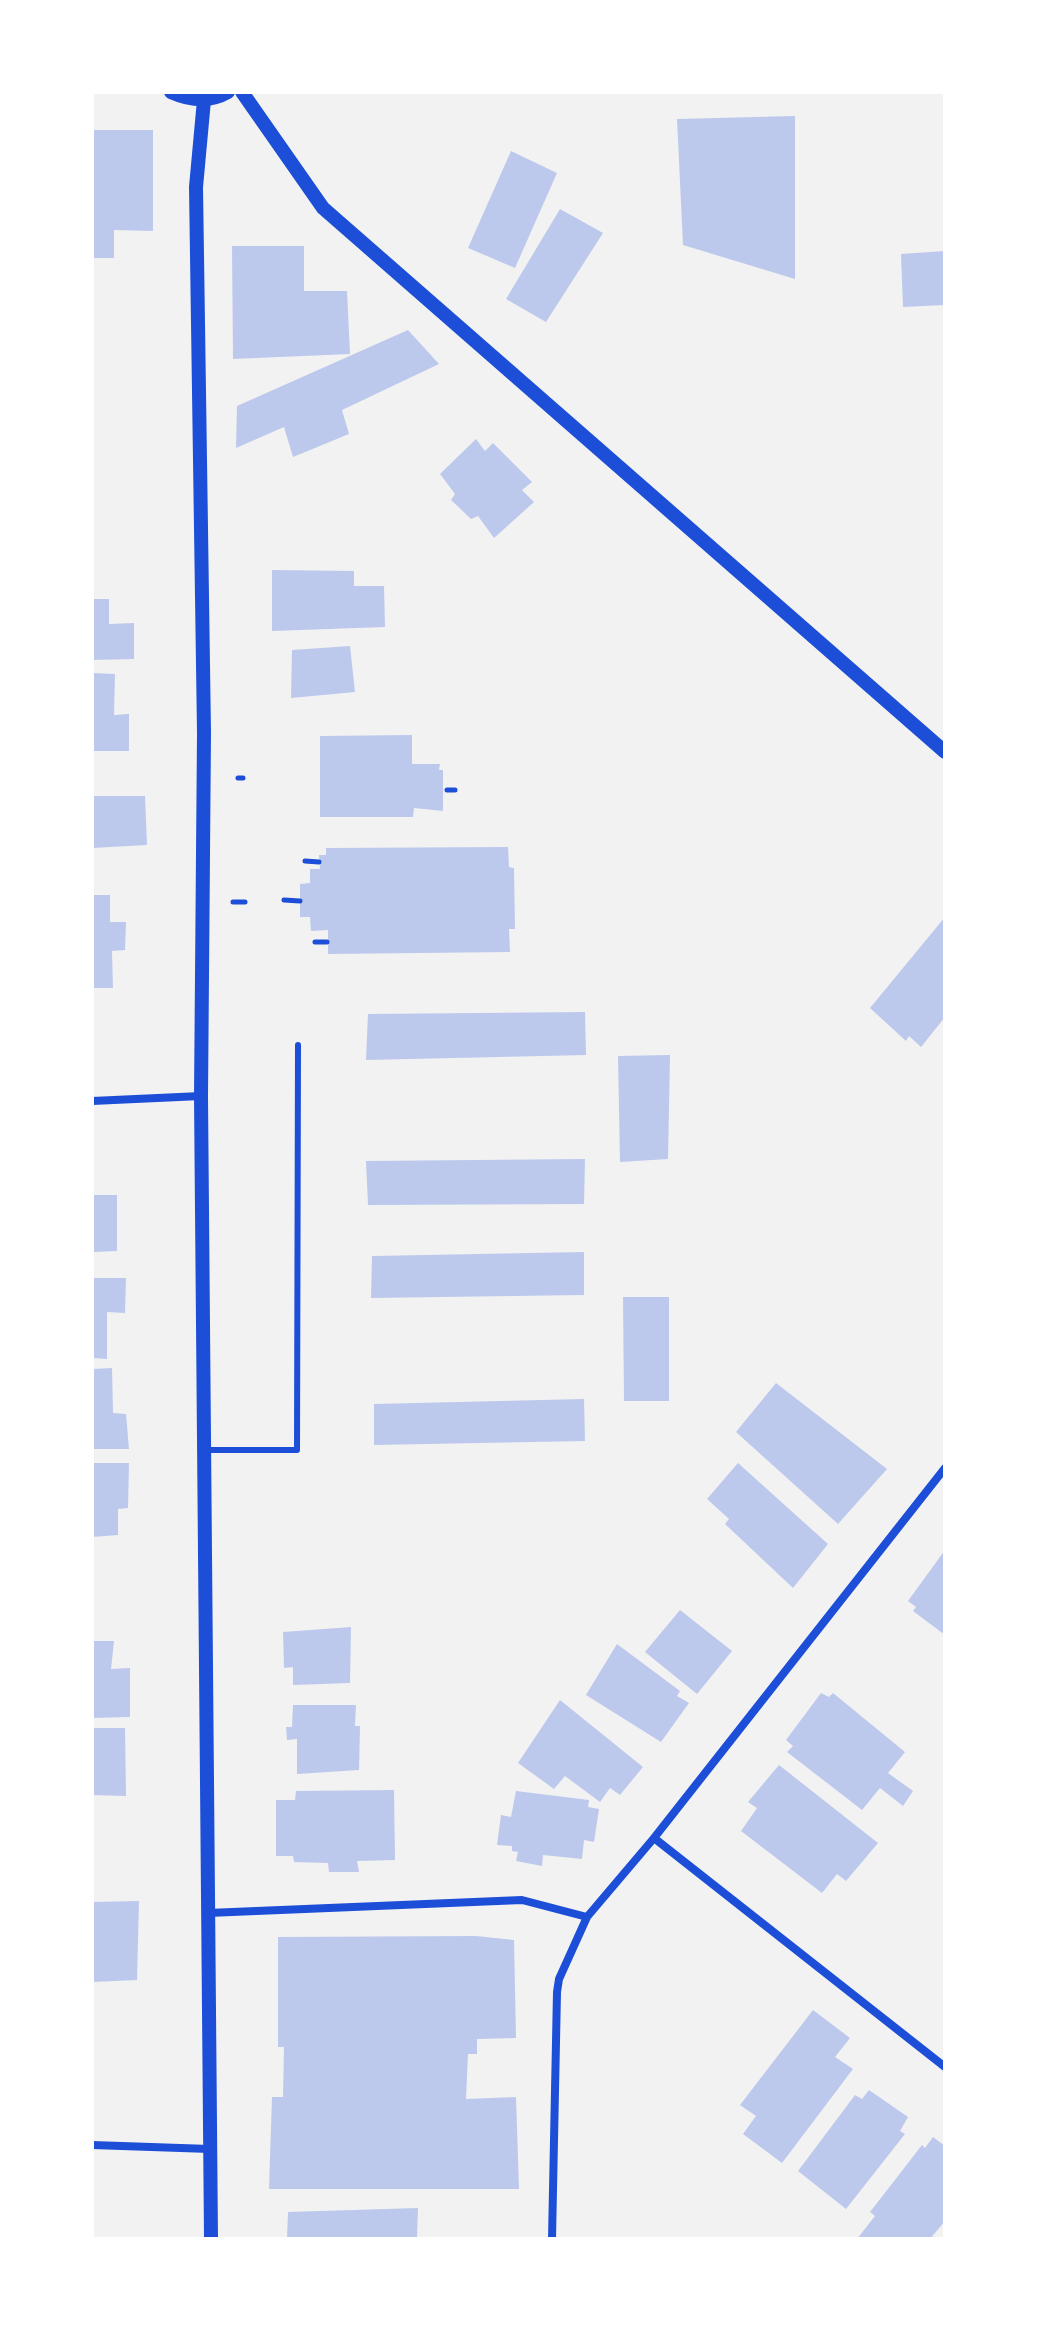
<!DOCTYPE html>
<html>
<head>
<meta charset="utf-8">
<style>
	body { margin:0 }
	#map { position:relative; width:1037px; height:2331px; overflow:hidden; background:#f2f2f2; font-family:"Space Grotesk",sans-serif }
	canvas { display:block }
	.frame { position:absolute; inset:0; border:94px solid #fff; pointer-events:none }
</style>
</head>
<body>
<div id="map">
<canvas width="1037" height="2331"></canvas>
<div class="frame"></div>
</div>
<script>
const ctx = document.querySelector('canvas').getContext('2d');
ctx.lineJoin = 'round';
function fill(path, color) { ctx.fillStyle = color; ctx.fill(path, 'evenodd'); }
function stroke(path, color, width, dash) { ctx.strokeStyle = color; ctx.lineWidth = width; ctx.lineCap = dash ? 'butt' : 'round'; ctx.setLineDash(dash || []); ctx.stroke(path); }
fill(new Path2D(`
	M795 116V279L683 245 677 119Z
	M92 130H153V231L114 230V258H92Z
	M511 151 557 173 515 268 468 248Z
	M560 209 603 233 546 322 506 299Z
	M232 246H304V291H347L350 354 233 359Z
	M945 251V305L903 307 901 254Z
	M408 330 439 364 342 410 349 434 293 457 284 427 236 448 237 406Z
	M476 439 485 451 493 443 532 482 522 490 534 502 494 538 478 516 471 519 451 500 455 494 440 474Z
	M272 570 354 571V586H384L385 627 272 631Z
	M92 599H109V624L134 623V659L92 660Z
	M350 646 355 692 291 698 292 650Z
	M92 673 115 674 114 715 129 714V751H92Z
	M412 735V764H440L439 770H443V811L414 808 413 817H320V736Z
	M92 796H145L147 845 92 848Z
	M508 847 509 867 514 868 515 929H509L510 952 328 954V930L311 931 310 917H300V884L310 883V869H320L319 855H326V848Z
	M92 895H110V922H126L125 950 112 951 113 988H92Z
	M945 917V1017L921 1047 909 1036 906 1041 870 1008Z
	M585 1012 586 1055 366 1060 368 1014Z
	M670 1055 668 1159 620 1162 618 1056Z
	M585 1159 584 1204 368 1205 366 1161Z
	M92 1195H117V1251L92 1252Z
	M584 1252V1295L371 1298 372 1256Z
	M92 1278H126L125 1313 107 1312V1359L92 1358Z
	M623 1297H669V1401H624Z
	M112 1368 113 1413 126 1414 129 1449H92V1369Z
	M776 1383 887 1469 838 1524 736 1432Z
	M584 1399 585 1441 374 1445V1404Z
	M92 1463H129L128 1508 118 1509V1535L92 1537Z
	M738 1463 828 1544 793 1588 725 1524 729 1519 707 1499Z
	M945 1550V1635L913 1611 916 1607 908 1601Z
	M680 1610 732 1651 697 1694 645 1652Z
	M351 1627 350 1683 293 1685V1667L284 1668 283 1632Z
	M92 1641H114L111 1669 130 1668V1717L92 1718Z
	M617 1644 680 1691 677 1696 689 1703 661 1742 586 1695Z
	M821 1693 829 1697 833 1693 905 1752 888 1773 913 1791 903 1806 880 1788 862 1810 787 1752 793 1746 786 1740Z
	M560 1700 643 1767 620 1795 610 1788 600 1802 565 1776 554 1789 518 1763Z
	M293 1705H356L355 1726H360L359 1770 297 1774V1739L287 1740 286 1727H292Z
	M92 1728H125L126 1796 92 1795Z
	M779 1765 878 1843 846 1881 837 1874 822 1893 741 1831 757 1808 748 1802Z
	M394 1790 395 1860 357 1861 359 1872H329L328 1863 294 1862 293 1856H276V1800H295L296 1791Z
	M516 1791 589 1800 588 1807 599 1809 594 1842 584 1840 582 1859 543 1855 542 1866 516 1861 518 1852 512 1851V1846L497 1845 501 1815 511 1817Z
	M139 1901 137 1980 92 1982V1902Z
	M476 1936 514 1940 516 2038 477 2039V2054H468L466 2099 516 2097 519 2189H269L272 2097H283L284 2047H278V1937Z
	M813 2010 850 2038 835 2057 853 2069 782 2163 743 2134 756 2116 740 2105Z
	M869 2090 908 2117 900 2131 905 2134 846 2209 798 2171 855 2095 862 2099Z
	M933 2137 945 2146V2221L930 2239H857L875 2216 870 2212 922 2145 925 2148Z
	M418 2208 417 2239H287L288 2212Z`), '#bdc9ec');
stroke(new Path2D(`
	M238 778H243
	M447 790H455
	M305 861 319 862
	M284 900 300 901
	M233 902H245
	M315 942H327`), '#1d4ed8', 5);
stroke(new Path2D(`
	M204 1450H297L298 1045`), '#1d4ed8', 6);
stroke(new Path2D(`
	M92 1101 201 1096
	M654 1838 945 2067
	M208 1913 522 1900 587 1917
	M92 2145 210 2149
	M552 2239 557 1992 559 1979 587 1917 654 1838 945 1468`), '#1d4ed8', 8);
stroke(new Path2D(`
	M171 92C189 100 209 103 228 92
	M242 92 323 208 945 752
	M204 100 196 187 204 733 201 1096 211 2239`), '#1d4ed8', 14);
</script>
</body>
</html>
